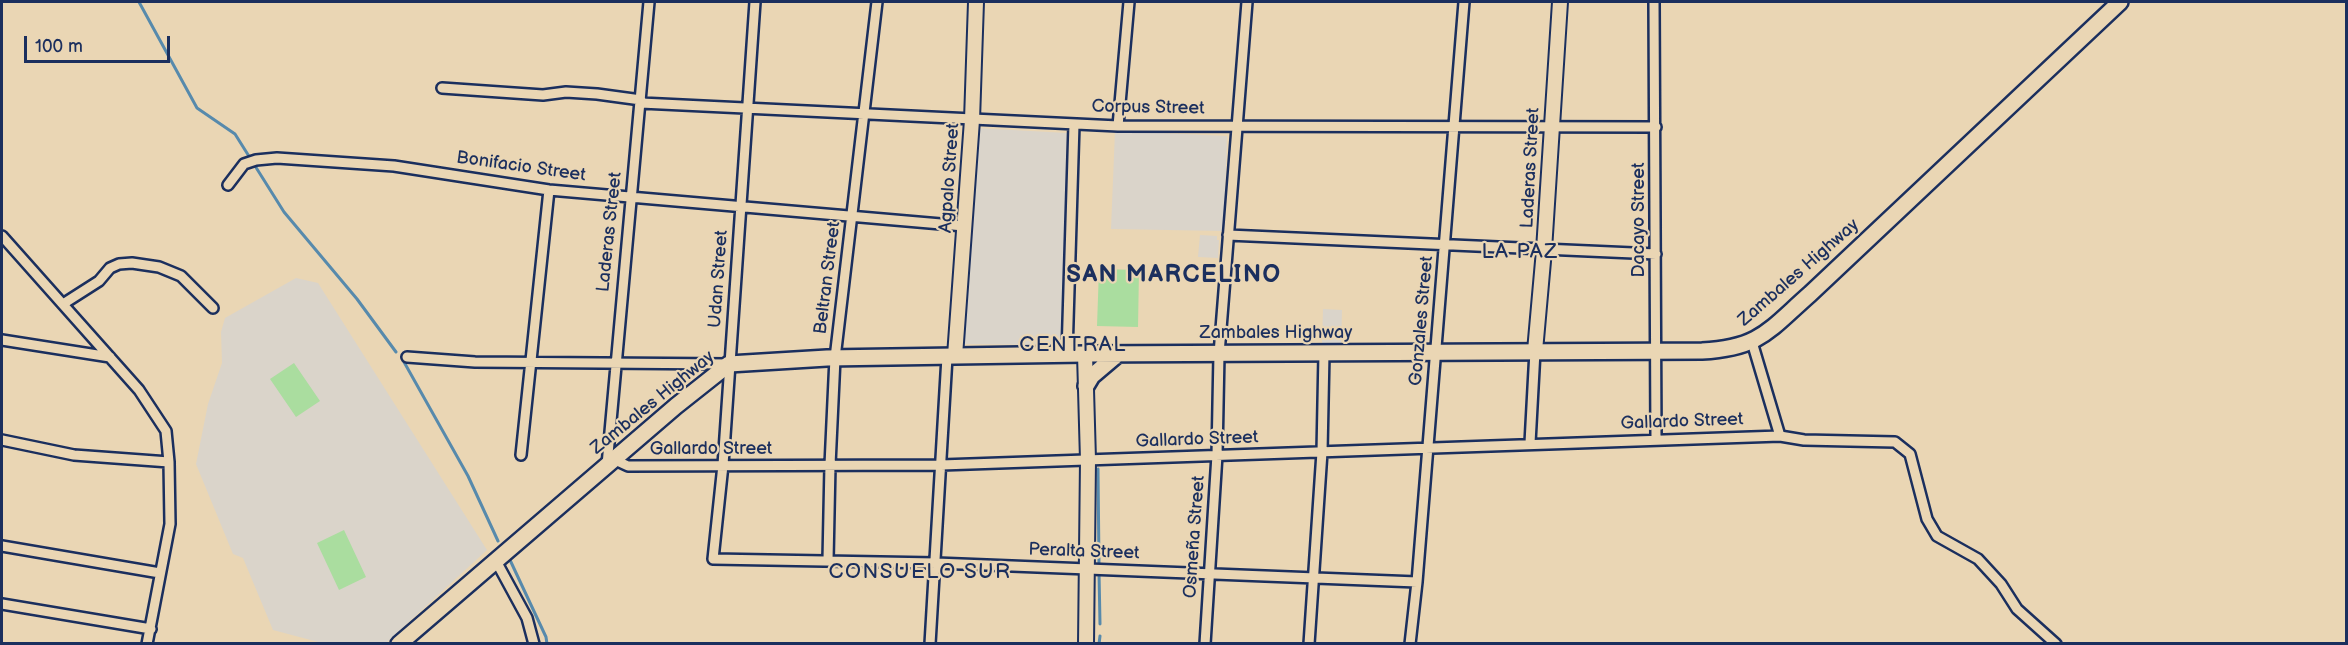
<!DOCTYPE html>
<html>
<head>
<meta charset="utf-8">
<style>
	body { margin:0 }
	#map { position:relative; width:2348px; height:645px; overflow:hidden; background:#ead6b4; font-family:"Balsamiq Sans",sans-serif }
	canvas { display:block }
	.frame { position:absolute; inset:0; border:3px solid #1b2f5e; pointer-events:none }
	.scale { position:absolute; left:24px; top:36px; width:146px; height:27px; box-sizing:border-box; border:3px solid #1b2f5e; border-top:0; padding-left:8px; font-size:18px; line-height:21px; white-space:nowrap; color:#1b2f5e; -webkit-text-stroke:4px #ead6b4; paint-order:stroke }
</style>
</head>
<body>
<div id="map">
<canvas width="2348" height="645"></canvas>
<div class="frame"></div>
<div class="scale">100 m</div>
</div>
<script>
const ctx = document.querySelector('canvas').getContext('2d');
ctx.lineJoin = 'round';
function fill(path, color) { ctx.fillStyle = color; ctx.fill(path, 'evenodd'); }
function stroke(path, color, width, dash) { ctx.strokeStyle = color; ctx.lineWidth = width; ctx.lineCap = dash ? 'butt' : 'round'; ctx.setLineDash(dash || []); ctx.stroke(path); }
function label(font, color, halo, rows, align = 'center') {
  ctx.font = font + ' "Balsamiq Sans",sans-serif'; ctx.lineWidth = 4.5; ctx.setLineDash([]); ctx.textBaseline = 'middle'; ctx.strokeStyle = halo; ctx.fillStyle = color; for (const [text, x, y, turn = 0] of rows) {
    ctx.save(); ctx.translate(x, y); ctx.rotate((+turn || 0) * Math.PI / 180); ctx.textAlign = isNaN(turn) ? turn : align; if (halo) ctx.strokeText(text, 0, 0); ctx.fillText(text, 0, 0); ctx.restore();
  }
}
fill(new Path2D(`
	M977 128 1067 133 1063 345 963 344Z
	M1115 131 1227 136 1224 231 1111 229Z
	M1200 235 1217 236V240H1219L1218 258 1198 257Z
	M296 278 318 283 487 550 386 643H322L273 630 243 558 233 554 196 464 208 404 222 363 221 332 225 318Z
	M1323 309 1342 310 1341 347 1322 346Z`), '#dad4ca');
fill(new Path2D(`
	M1099 269 1139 270 1138 327 1097 326Z
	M294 363 320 401 296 417 270 379Z
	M344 530 366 577 339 590 317 543Z`), '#aadd9f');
stroke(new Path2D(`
	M139 2 197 108 235 134 284 212 357 299 396 352
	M404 362 468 476 498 541
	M1098 469 1099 565
	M510 560 546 637 547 644
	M1099 572 1100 624
	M1099 644 1100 636`), '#578aac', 3);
const street = new Path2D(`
	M755 2 723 465 713 559 936 563 1417 582
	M1654 2 1656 439
	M442 88 543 95 566 92 597 94 641 100
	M641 103 1118 126 1656 127
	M1118 126 1129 2
	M228 185 244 164 256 160 277 158 394 166 549 190 964 226
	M1228 235 1656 254
	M2 236 139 390 166 431 169 462 170 524 147 644
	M63 304 99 281 110 268 119 264 132 263 159 267 181 276 213 308
	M2 340 110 357
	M1752 342 1780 436
	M1067 354 1074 124
	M407 357 475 362 729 364
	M2 440 74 455 169 462
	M1530 443 1535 351
	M521 455 549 190
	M615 460 628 466 941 465 1780 436 1804 440 1895 442 1910 454 1927 519 1937 536 1978 559 2001 584 2017 609 2056 644
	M607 465 649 2
	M2 546 160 573
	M828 560 830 465 835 358 877 2
	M496 561 527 618 534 644
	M2 604 151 629
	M930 644 947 357
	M1205 644 1217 455 1219 354 1247 2
	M1309 644 1322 452 1324 353
	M1410 644 1417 582 1464 2`);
const secondary = new Path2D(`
	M1535 351 1544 250 1560 2
	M1085 354 1088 460 1086 644
	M955 356 972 120 976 2`);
const primary = new Path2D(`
	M1086 386 1092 376 1118 354
	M399 644 676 406 729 364 827 358 1085 354 1702 351C1760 348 1769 330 1810 294L2120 2`);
stroke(street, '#1b2f5e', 14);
stroke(secondary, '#1b2f5e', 18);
stroke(primary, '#1b2f5e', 20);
stroke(street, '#ead6b4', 9);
stroke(secondary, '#ead6b4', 14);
stroke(primary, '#ead6b4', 15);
label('18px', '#1b2f5e', '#ead6b4', [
	["Corpus Street",1148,108,1],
	["Bonifacio Street",521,167,8],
	["Laderas Street",1531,168,-87],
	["Agpalo Street",950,178,-86],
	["Dacayo Street",1639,220,-90],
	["Laderas Street",610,232,-84],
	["Zambales Highway",1799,273,-41],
	["Beltran Street",828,278,-83],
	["Udan Street",719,279,-86],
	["Gonzales Street",1422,321,-85],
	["Zambales Highway",1276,333],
	["Zambales Highway",653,403,-39],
	["Gallardo Street",1682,422,-2],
	["Gallardo Street",1197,440,-2],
	["Gallardo Street",711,449],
	["Osmeña Street",1195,537,-86],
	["Peralta Street",1084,552,2]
]);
ctx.letterSpacing = '1.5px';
label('21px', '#1b2f5e', '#ead6b4', [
	["LA PAZ",1520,253],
	["CENTRAL",1073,346],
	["CONSUELO SUR",920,573]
]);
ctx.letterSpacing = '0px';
ctx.letterSpacing = '1.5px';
label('bold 24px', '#1b2f5e', '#ead6b4', [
	["SAN MARCELINO",1174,276]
]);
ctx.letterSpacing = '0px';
</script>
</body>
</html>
